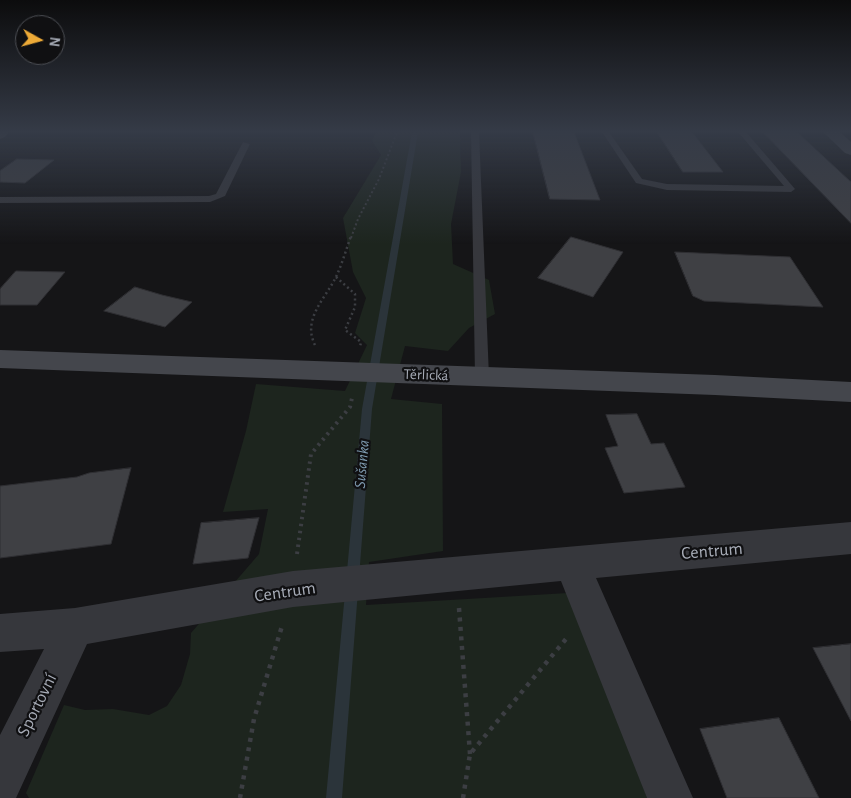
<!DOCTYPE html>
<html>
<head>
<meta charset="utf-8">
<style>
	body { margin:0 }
	#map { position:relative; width:851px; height:798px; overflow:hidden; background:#151517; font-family:"Alegreya Sans",sans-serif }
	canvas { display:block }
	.north { position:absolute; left:15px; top:15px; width:50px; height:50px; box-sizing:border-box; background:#101012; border:1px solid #4c4e54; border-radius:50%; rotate:97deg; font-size:14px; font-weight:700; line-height:20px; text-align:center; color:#a7acb7 }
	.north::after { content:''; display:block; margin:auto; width:18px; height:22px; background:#edaa37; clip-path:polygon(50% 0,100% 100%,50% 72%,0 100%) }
</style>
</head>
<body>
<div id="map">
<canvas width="851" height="798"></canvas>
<div class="north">N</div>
</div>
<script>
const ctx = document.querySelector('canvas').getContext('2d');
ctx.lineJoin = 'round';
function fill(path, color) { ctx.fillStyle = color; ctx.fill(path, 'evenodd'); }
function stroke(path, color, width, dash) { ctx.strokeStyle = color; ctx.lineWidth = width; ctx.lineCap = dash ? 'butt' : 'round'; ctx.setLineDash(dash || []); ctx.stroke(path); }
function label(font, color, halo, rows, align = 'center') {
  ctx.font = font + ' "Alegreya Sans",sans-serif'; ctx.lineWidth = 4.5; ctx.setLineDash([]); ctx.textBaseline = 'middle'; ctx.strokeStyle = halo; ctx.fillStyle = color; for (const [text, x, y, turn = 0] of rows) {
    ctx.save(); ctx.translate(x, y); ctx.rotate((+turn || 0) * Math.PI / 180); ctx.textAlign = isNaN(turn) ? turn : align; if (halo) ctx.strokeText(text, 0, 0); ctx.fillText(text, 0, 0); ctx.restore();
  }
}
fill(new Path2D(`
	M376 132H460L461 172 451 224 453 264 489 280 495 314 469 328 448 351 405 346 391 399 442 404 443 551 369 562 366 605 568 593 634 760 647 798H29L26 793 64 705 85 710 113 709 149 715 167 706 181 685 190 654 191 633 259 554 268 509 223 512 246 431 256 384 345 391 367 345 355 333 366 298 353 272 343 218 381 155 372 141Z`), '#1d251e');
fill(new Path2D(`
	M412 132H418L372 409 342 798H326L362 409Z`), '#2b343a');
const building = new Path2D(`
	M533 132H574L600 200 550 199Z
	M657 132H692L723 172H683Z
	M763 132H797L851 182V223Z
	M17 159 54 160 25 183 0 182V171Z
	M571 237 623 252 593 297 538 278Z
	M675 252 790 257 823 307 704 301 693 296Z
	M16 271 65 272 37 305H0V289Z
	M135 287 162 295 192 302 165 327 104 311Z
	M637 414 651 444 664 443 685 487 624 493 605 448 618 446 606 415Z
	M131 468 111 544 0 558V486L77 477 89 473Z
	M259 518 248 558 193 564 201 523Z
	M851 644V721L813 648Z
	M779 718 819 798H727L700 729Z`);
fill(building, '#3f4044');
stroke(building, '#2f2f33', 1);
stroke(new Path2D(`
	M351 238 358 219 379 179 397 132`), '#3c3e43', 2, [2, 2.5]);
stroke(new Path2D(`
	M336 277 355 294V307L345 330 361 342 360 347
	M315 345C302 319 325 299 336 277 342 264 346 250 351 236`), '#3c3e43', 2.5, [2, 3]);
stroke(new Path2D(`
	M297 554 311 454 350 407 352 398`), '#3c3e43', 4, [2.5, 4.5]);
stroke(new Path2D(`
	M459 608 470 754
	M240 798 254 719 282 626
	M463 798 470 754 566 639`), '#3c3e43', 4.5, [4, 5.5]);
fill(new Path2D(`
	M471 132H479L489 377 487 380H477L475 377Z
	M602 132H609L642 179 667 184 784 186 738 132H746L795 189 791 192 667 190 636 183Z
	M243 142 250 144 225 196 210 202 0 203V197L209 196 216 194Z`), '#36373c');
fill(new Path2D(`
	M851 522V554L596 578 693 798H647L561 581 293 607 87 644 16 798H0V735L44 649 0 652V614L75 608 293 571Z`), '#36373c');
fill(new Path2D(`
	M0 132H9L5 137 0 139Z
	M823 132H840L851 142V155L845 153Z
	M0 350 715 375 851 382V402L715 395 0 368Z`), '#44464c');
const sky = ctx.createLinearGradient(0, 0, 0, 244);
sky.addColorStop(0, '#0c0c0d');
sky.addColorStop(0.54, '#353b47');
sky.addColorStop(1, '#353b4700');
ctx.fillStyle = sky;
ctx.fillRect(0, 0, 851, 244);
label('15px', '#a7acb7', '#101012', [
	["Těrlická",426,375,2]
]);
label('italic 16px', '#7f9bb1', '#101012', [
	["Sušanka",362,464,-85]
]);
label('18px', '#a7acb7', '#101012', [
	["Centrum",712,551,-5],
	["Centrum",285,592,-8],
	["Sportovní",37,705,-64]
]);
</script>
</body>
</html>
